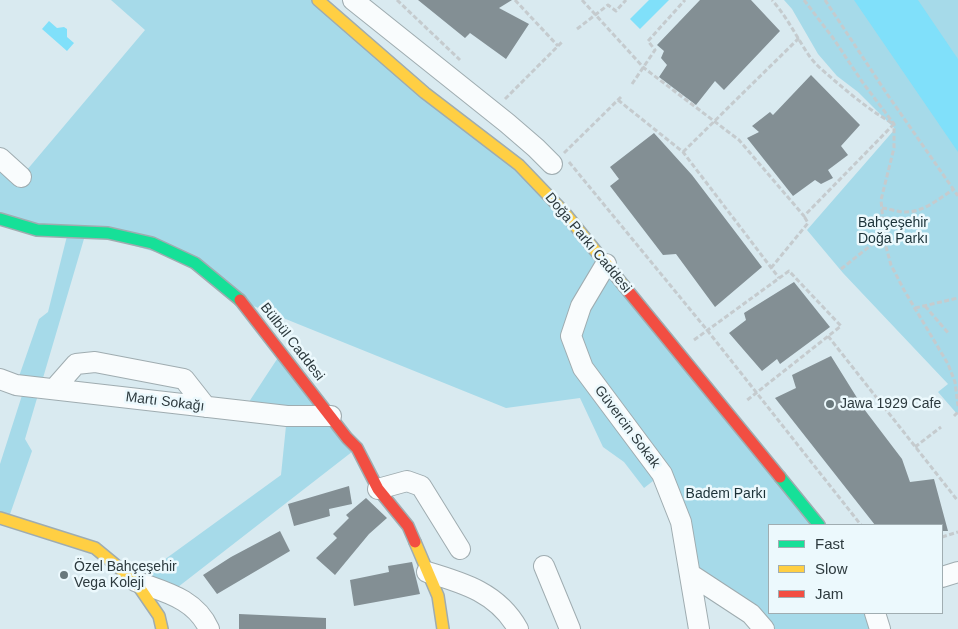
<!DOCTYPE html>
<html>
<head>
<meta charset="utf-8">
<style>
	body { margin:0 }
	#map { position:relative; width:958px; height:629px; overflow:hidden; background:#d9eaf0; font-family:Helvetica,sans-serif }
	canvas { display:block }
	.legend { position:absolute; left:768px; top:524px; width:175px; height:90px; box-sizing:border-box; background:#ecf9fd; border:1px solid #a0adb1; margin:0; padding:6px 9px; list-style:none; font-size:15px; color:#2d3a3e }
	.legend li { display:flex; align-items:center; gap:10px; height:25px }
	.legend b { width:25px; border:1px solid #a0adb1 }
</style>
</head>
<body>
<div id="map">
<canvas width="958" height="629"></canvas>
<ul class="legend">
<li><b style="height:6px;background:#16e098"></b>Fast</li>
<li><b style="height:6px;background:#ffcf43"></b>Slow</li>
<li><b style="height:6px;background:#f24e42"></b>Jam</li>
</ul>
</div>
<script>
const ctx = document.querySelector('canvas').getContext('2d');
ctx.lineJoin = 'round';
function fill(path, color) { ctx.fillStyle = color; ctx.fill(path, 'evenodd'); }
function stroke(path, color, width, dash) { ctx.strokeStyle = color; ctx.lineWidth = width; ctx.lineCap = dash ? 'butt' : 'round'; ctx.setLineDash(dash || []); ctx.stroke(path); }
function label(font, color, halo, rows, align = 'center') {
  ctx.font = font + ' Helvetica,sans-serif'; ctx.lineWidth = 5; ctx.setLineDash([]); ctx.textBaseline = 'middle'; ctx.strokeStyle = halo; ctx.fillStyle = color; for (const [text, x, y, turn = 0] of rows) {
    ctx.save(); ctx.translate(x, y); ctx.rotate((+turn || 0) * Math.PI / 180); ctx.textAlign = isNaN(turn) ? turn : align; if (halo) ctx.strokeText(text, 0, 0); ctx.fillText(text, 0, 0); ctx.restore();
  }
}
fill(new Path2D(`
	M111 0H318L519 165 819 525H769V613H875L880 629H764L690 574 662 474 644 488 624 462 603 447 580 398 506 408 241 301 194 263 86 232 25 439 32 451 8 520 0 518V464L25 386 16 385 39 319 48 312 68 232 0 219V158L21 177 145 30Z
	M784 0H958V415L938 392 948 384 843 273 807 230 895 129 858 92 837 76 818 54 792 9Z
	M281 353 357 448 169 594 135 581 281 475 287 416 243 411Z`), '#a6dae9');
fill(new Path2D(`
	M649 0H669L640 29 630 19Z
	M854 0H918L958 59V152Z
	M49 21 57 28 64 27 67 29V37L74 43 67 51 42 29Z`), '#80e0fa');
fill(new Path2D(`
	M418 0H512L499 8 529 24 506 59 470 33 465 38Z
	M700 0H751L780 31 724 90 715 81 696 105 659 77 667 65 661 58 664 51 657 45Z
	M811 75 860 125 841 146 848 155 828 170 833 178 821 184 815 180 793 196 747 138 759 132 752 126 770 112 773 115Z
	M654 133 692 175 762 267 715 307 676 254 663 255 610 186 619 179 610 167Z
	M794 282 830 327 780 364 777 359 762 371 729 333 746 320 744 313Z
	M831 356 864 409 902 459 910 482 934 479 948 531H942V525H875L775 398 796 388 792 375Z
	M349 486 352 504 329 509 330 516 294 526 288 504Z
	M366 498 387 518 369 534 335 575 316 558 337 538 333 534 349 518 346 515Z
	M280 531 290 551 217 594 203 575 231 557Z
	M412 562 420 594 354 606 350 580 389 572 388 566Z
	M239 614 326 618V629H239Z`), '#838f94');
const street = new Path2D(`
	M353 0 507 123 536 148 552 164
	M0 158 21 177
	M606 264 581 306 571 336 583 368 662 474 681 522 699 629
	M0 379 16 385 287 416H331
	M54 389 76 364 95 362 184 379 206 407
	M378 489 407 481 421 486 460 549
	M544 566 570 629
	M427 572C464 583 498 593 518 629
	M690 574 751 614 764 629
	M942 577 958 572
	M135 581C164 592 195 598 209 629
	M875 613 880 629`);
const fast = new Path2D(`
	M0 219 37 230 108 233 152 243 195 263 240 300
	M780 477 819 525`);
const slow = new Path2D(`
	M318 0 425 93 519 165 564 212 624 286
	M0 518 95 548 135 581 159 616 162 629
	M415 542 438 596 443 629`);
const jam = new Path2D(`
	M624 286 780 477
	M240 300 347 438 357 448 378 489 408 526 415 542`);
stroke(street, '#9facb0', 22);
stroke(fast, '#9facb0', 14);
stroke(slow, '#9facb0', 14);
stroke(jam, '#9facb0', 14);
stroke(new Path2D(`
	M397 0 460 60
	M515 0 558 46
	M582 0 644 68 739 140 804 216 894 124C872 112 854 97 835 81 826 73 815 65 808 54 796 36 787 17 772 0
	M804 0 833 38 863 83 894 124V148L881 200 885 243 891 265 904 290 948 364 955 382 958 406
	M825 0 887 94 958 196
	M577 29 608 5 616 11 626 0
	M632 84 655 50 648 41 685 0
	M505 99 563 41
	M618 100 683 152 779 278
	M683 152 799 38
	M564 153 621 97
	M569 162 707 330 861 525
	M882 208C890 209 898 212 906 212 924 212 940 198 954 189
	M771 268 808 223 804 216
	M841 269 884 235
	M925 306 949 334
	M915 308 958 298
	M828 336 958 501
	M694 340 789 271 841 326 746 401
	M954 416 958 412
	M915 447 941 427
	M942 537 958 532`), '#c5cbce', 3, [5, 2.5]);
stroke(street, '#f9fcfd', 20);
stroke(fast, '#16e098', 11);
stroke(slow, '#ffcf43', 11);
stroke(jam, '#f24e42', 11);
for (const [x, y, r, color] of [
	[830,404,5,"#69787c"],
	[64,575,5,"#69787c"]
]) { const dot = new Path2D(); dot.arc(x, y, r, 0, 2 * Math.PI); ctx.fillStyle = color; ctx.fill(dot); stroke(dot, '#ecf9fd', 2); }
label('14px', '#1c3238', '#ecf9fd', [
	["Bahçeşehir",893,223],
	["Doğa Parkı",893,239],
	["Badem Parkı",726,494]
]);
label('14px', '#2d3a3e', '#ecf9fd', [
	["Doğa Parkı Caddesi",588,243,50],
	["Bülbül Caddesi",292,342,52],
	["Martı Sokağı",165,402,7],
	["Güvercin Sokak",627,427,53]
]);
label('14px', '#2d3a3e', '#ecf9fd', [
	["Jawa 1929 Cafe",840,404],
	["Özel Bahçeşehir",74,567],
	["Vega Koleji",74,583]
], 'left');
</script>
</body>
</html>
